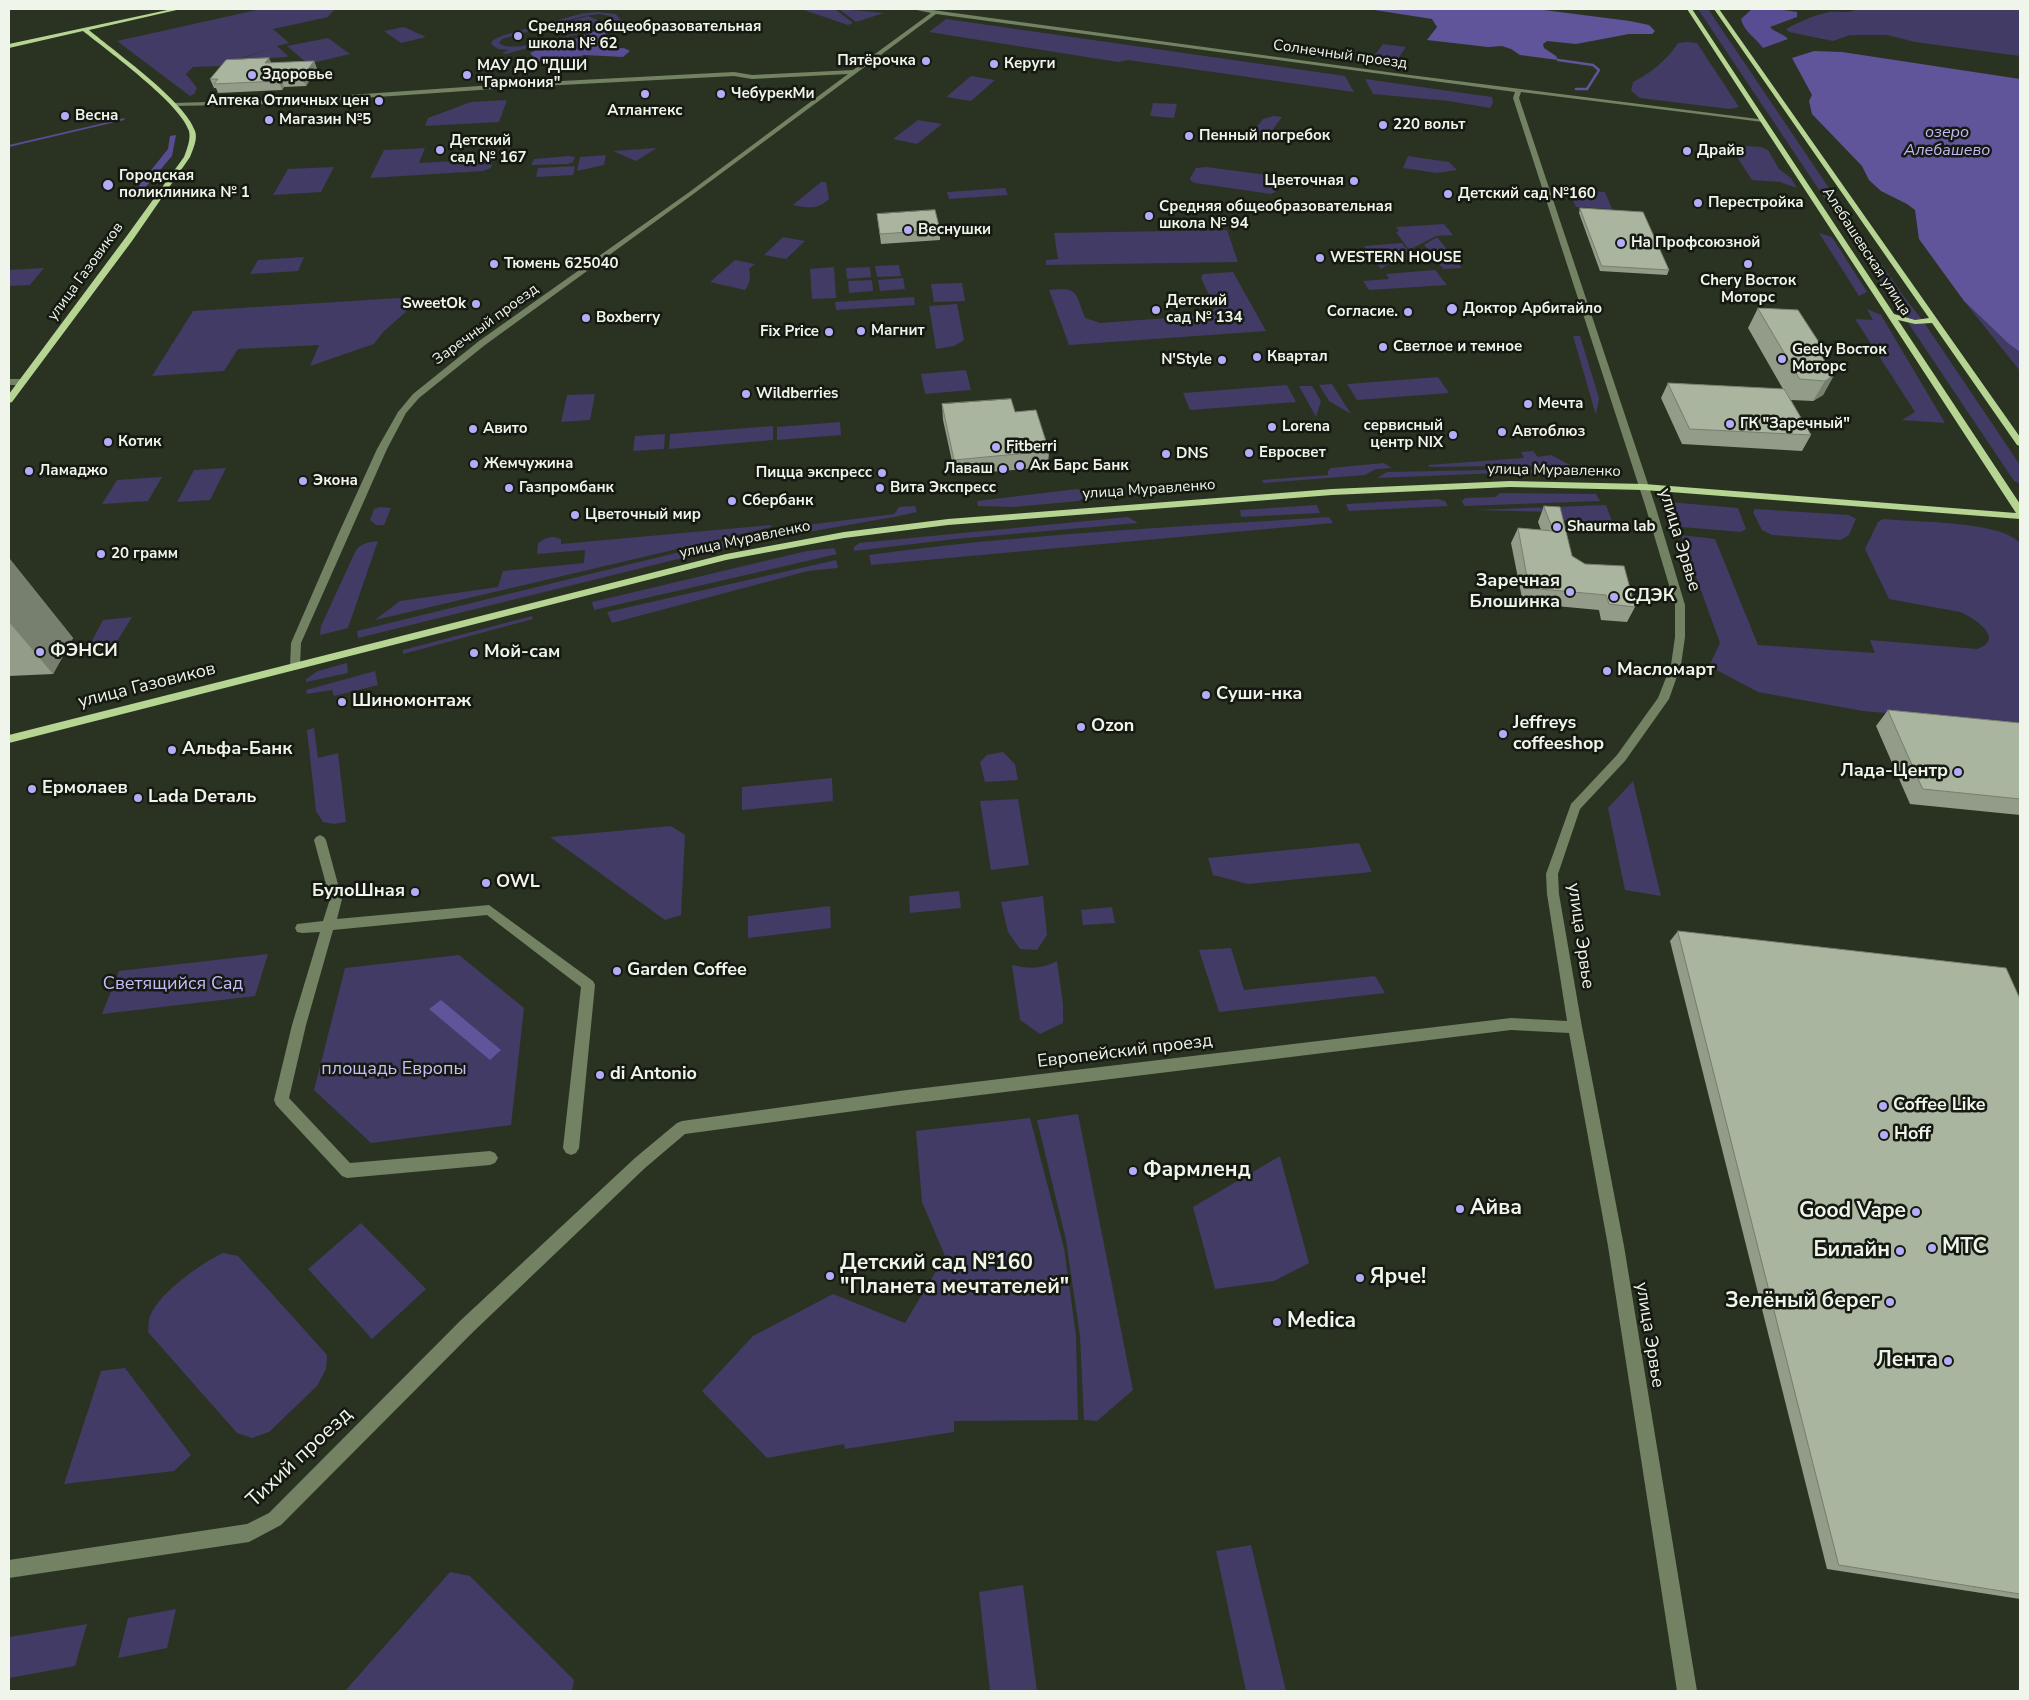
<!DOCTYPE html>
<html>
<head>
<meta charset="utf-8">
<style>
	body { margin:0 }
	#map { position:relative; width:2029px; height:1700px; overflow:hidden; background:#2a3321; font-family:"Nunito Sans",sans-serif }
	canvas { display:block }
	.frame { position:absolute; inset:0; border:10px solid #eff5ea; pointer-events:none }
</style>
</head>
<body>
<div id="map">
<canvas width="2029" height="1700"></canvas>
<div class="frame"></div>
</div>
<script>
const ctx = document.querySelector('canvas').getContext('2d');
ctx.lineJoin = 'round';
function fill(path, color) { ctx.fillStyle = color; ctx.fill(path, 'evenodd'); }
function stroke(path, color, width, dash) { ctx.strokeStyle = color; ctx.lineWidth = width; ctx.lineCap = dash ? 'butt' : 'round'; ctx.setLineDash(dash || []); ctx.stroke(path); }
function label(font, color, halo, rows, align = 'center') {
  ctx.font = font + ' "Nunito Sans",sans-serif'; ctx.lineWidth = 5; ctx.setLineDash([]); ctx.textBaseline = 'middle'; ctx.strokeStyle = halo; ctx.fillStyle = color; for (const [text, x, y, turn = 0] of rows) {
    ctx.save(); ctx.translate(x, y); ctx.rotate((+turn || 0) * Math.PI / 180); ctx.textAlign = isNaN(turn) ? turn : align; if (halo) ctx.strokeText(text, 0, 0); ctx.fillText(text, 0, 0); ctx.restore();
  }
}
fill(new Path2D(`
	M261 9 334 10 328 17 273 29 289 43 277 46 288 56 286 57 238 60 276 46 219 66 193 67 186 74 197 88 194 94 190 96 117 41Z
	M801 9H835L853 23 848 25Z
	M839 9 884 13 856 22Z
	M1698 9H1708L1829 188 1905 298 1923 321 2020 465V484L2014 481Z
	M1857 9H2020V56L1915 42 1887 35H1850L1833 41 1789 32 1786 29C1801 21 1814 15 1830 12 1840 11 1848 14 1857 9Z
	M597 12 616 14 620 19 625 21 506 54 502 53 509 50 498 49 491 44 493 40 504 35 580 14ZM600 14 609 16 612 19 604 24C584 30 514 56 499 43L502 39 509 37 584 16Z
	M588 16 604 23 562 35 545 28Z
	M946 19 1345 76 1354 92 1128 60 1118 62 929 32Z
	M404 27 426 37 401 43 384 31Z
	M328 38 350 54 308 64 287 46Z
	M1686 42 1697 43 1739 107 1730 109 1640 98 1631 91 1633 82C1652 72 1666 61 1678 43Z
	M1383 44 1406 47 1395 63 1371 60Z
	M971 76 995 80 971 101 946 97Z
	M1365 79 1492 97 1493 103 1490 108 1449 101 1373 94Z
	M507 100 499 122 425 126 428 118 471 102Z
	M1153 103 1177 104 1174 118 1150 116Z
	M1274 116 1282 117 1268 136 1251 134 1263 119Z
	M918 120 942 124 917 144 893 139Z
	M1734 145 1761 147 1768 150 1779 169 1791 178 1797 188 1780 182 1752 180 1731 148Z
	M425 148 419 163 493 159 491 168 483 171 370 178 384 150Z
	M657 148 636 161 613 151Z
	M606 155 604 165 577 171 580 157Z
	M569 156 575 157 573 162 568 164 531 165 534 159Z
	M1408 156 1449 162 1457 170 1437 173 1403 168Z
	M575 166 573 175 536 177 538 168Z
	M334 167 321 192 273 195 288 169Z
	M1206 167 1275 176 1281 181 1275 192 1271 194 1195 183 1191 181 1190 178 1196 168Z
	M821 182H826L829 199C817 210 808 208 793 205Z
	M1005 188 1008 195 949 199 947 192Z
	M1568 190 1605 192 1612 209 1576 207Z
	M1444 224 1453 235 1436 236 1409 250 1396 232 1399 231 1396 227Z
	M1227 230 1238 262 1046 265V260L1058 259 1054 233Z
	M1819 233 1832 237 1867 292 1859 296Z
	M783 237 805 241 786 259 764 255Z
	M1437 237 1462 268 1443 269 1424 245Z
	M1402 243 1408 251 1381 269 1364 246Z
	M304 257 298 271 250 274 258 260Z
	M735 260 755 264 749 269C751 276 750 284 745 290L710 282Z
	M899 265 901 276 877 277 875 266Z
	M834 267 836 298 812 299 810 269Z
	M870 267 871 277 847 279 846 268Z
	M44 268 30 285 9 286V270Z
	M1435 270 1447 285 1369 290 1363 281 1389 279 1386 274Z
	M1233 272 1266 331 1069 345 1049 290C1079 287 1075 292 1085 318L1100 323 1207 315 1215 308 1201 278 1203 274Z
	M903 278 905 289 880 291 878 280Z
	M872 280 873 291 849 293 848 281Z
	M962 283 965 301 934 302 931 284Z
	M914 297 915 305 836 310 835 302Z
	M399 298 417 302 383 332 374 344 310 366 319 345 238 349 224 371 152 376 193 311Z
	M1964 301 2009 344 2020 352V371Z
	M957 304 964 340 954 346 936 349 929 306Z
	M1867 309 1881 315 1945 423 1902 420 1915 412 1855 319 1873 320Z
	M1573 336H1580L1599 398 1596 415Z
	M966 370 971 390 925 394 921 374Z
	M1438 377 1449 393 1357 400 1347 384Z
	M1332 384 1351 414 1329 401 1319 385Z
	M1287 385 1296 402 1190 410 1183 393Z
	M1299 386H1312L1321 401 1316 417Z
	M595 394 590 420 561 422 567 395Z
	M840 422 841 435 777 440V427Z
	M773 426V440L669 449 670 434Z
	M665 434 664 449 633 451 635 436Z
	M1533 451 1538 457 1551 455 1570 465 1429 467 1428 465 1524 458 1521 452Z
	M1384 463 1392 468 1376 469 1365 475 1264 483 1262 480 1328 475V471L1331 468Z
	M226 468 210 500 177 502 194 470Z
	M1583 468 1586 475 1500 473 1377 478 1387 472Z
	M162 477 148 501 102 504 117 480Z
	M1077 489 1083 491V498L1079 501 1013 507 978 506 977 501Z
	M1500 493 1596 494 1600 501 1464 506 1462 501 1465 498 1495 497Z
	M1437 499 1445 501 1448 506 1349 511 1346 504Z
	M1669 502 1738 508 1746 529 1741 532 1682 527 1676 525Z
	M1317 505 1320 513 1241 517 1240 510Z
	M1606 505 1613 524 1558 520 1553 512 1475 510Z
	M915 506 917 512 894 517 739 544 358 638 357 631 741 537 815 524 894 514 899 507Z
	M380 507 391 508 384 525H376L370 520 374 509Z
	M1755 509 1849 515 1856 519 1849 535 1841 540 1772 535 1762 530 1753 512Z
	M1128 517 1138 523 955 539 854 551V547L859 543Z
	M1329 517 1333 523 871 565 869 555C1022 534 1175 527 1329 517Z
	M1883 519C1914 522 2001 521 2020 543V725L1863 711 1758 692 1709 666 1720 643 1681 535 1715 539 1758 645 1875 653 1870 640 1977 649C2007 639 1973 617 1960 612L1889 599 1865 549 1878 522Z
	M771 525V527L375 620 400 601 498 587 503 571 584 563 585 550 537 554 538 543C547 537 551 535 561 539V544Z
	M378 541 348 628 320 635 321 626 356 550C362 543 369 542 378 541Z
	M834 548 837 554 594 610 592 602 807 551Z
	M836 560 838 568 808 571 612 623 607 612Z
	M532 616 533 619 403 654V650Z
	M132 617 116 643 88 648 103 620Z
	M347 663 348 673 306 682V679L318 671Z
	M375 671 378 685 334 696 332 690 307 694 306 690Z
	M314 728 318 758 338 753 346 822 334 824 323 822 316 811 307 730Z
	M1003 752 1015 764 1018 780 985 782 980 762 987 755Z
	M832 778 833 801 742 810V787Z
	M1633 781 1661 896 1625 890 1608 808Z
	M1018 799 1029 865 991 870 980 801Z
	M671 826 685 835 681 915 665 920 550 837Z
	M1359 843 1372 872 1248 884 1213 875 1208 858Z
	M959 891 961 908 910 913 909 896Z
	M1043 896 1047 935 1037 950 1020 949 1008 932 1001 902Z
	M830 906 831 928 748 938V916Z
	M1112 907 1115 923 1083 925 1081 910Z
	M1231 948 1244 990 1375 976 1385 993 1219 1012 1199 950Z
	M268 954 255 996 102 1014 119 971Z
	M459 955 524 1008 511 1125 371 1143 314 1090 345 968Z
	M1057 961 1063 1004V1023L1040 1034 1020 1020 1012 965C1030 969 1041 969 1057 961Z
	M1078 1114 1133 1390 1097 1421 1084 1420 1080 1336 1066 1240 1037 1120Z
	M1030 1118 1064 1248 1076 1336 1078 1420 954 1421V1432L845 1449 844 1444 767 1458 702 1391 753 1336 833 1294 905 1323 945 1256 922 1202 916 1131Z
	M1280 1156 1309 1263 1274 1281 1215 1289 1193 1207Z
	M361 1223 426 1289 372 1339 308 1269Z
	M223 1253 238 1256 327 1355 326 1369 317 1386 269 1432 252 1438 237 1433 148 1332C149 1327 148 1321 150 1316 160 1292 200 1264 223 1253Z
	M125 1368 191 1455 174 1471 64 1484 101 1371Z
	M1251 1545 1286 1691H1246L1216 1551Z
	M450 1572 470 1576 574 1680 572 1691H345Z
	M1023 1585 1037 1691H990L979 1592Z
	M176 1609 167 1648 118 1658 128 1618Z
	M87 1624 75 1666 9 1678V1637Z`), '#413b65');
fill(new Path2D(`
	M1752 9H1776L1797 12V17L1770 27C1775 33 1783 33 1788 39L1763 48C1756 38 1744 32 1741 19Z
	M608 26 615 29 604 35 605 49 624 48 630 51 623 57 584 55 573 59 537 61 530 53 542 47 570 41Z
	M125 118 124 120 9 147V145Z
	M176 135 172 156 144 189H136L168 149 170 136Z`), '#584c92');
fill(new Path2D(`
	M1368 9H1536L1630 21 1649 25 1655 31 1652 34H1629L1576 44 1547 41 1543 44 1544 48 1556 56 1558 60 1520 55 1511 49 1502 46 1488 47 1427 40 1437 27 1432 19Z
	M1814 51 1842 52 2020 79V352L2009 344 1964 301 1919 239 1915 210 1907 204 1881 191 1869 180 1862 166 1812 114 1809 101 1812 95 1792 58Z
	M441 1000 501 1050 490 1060 429 1009Z`), '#60549b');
stroke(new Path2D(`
	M1558 60 1593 65 1599 70 1587 89H1576`), '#60549b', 2.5);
fill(new Path2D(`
	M912 9H925L1402 74 1766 120 1763 122 1521 92 1519 98 1655 505 1685 605V637L1681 665 1669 699 1625 761 1580 809 1558 874 1559 894 1582 1027 1624 1246 1697 1691H1677L1608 1246 1569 1033 1511 1030 899 1105 685 1134 645 1168 473 1332 281 1525 249 1542 9 1578V1560L247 1524 269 1513 461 1320 635 1158 677 1123 682 1121 899 1091 1511 1018 1567 1021 1547 894 1546 874 1571 804 1617 755 1658 698 1671 665 1675 637V605L1645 505 1513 98 1515 92 936 14 692 195 485 345 419 398 406 413 387 449 301 643 300 666 299 669H291L290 666 291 643 337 537 377 449 398 412 413 394 479 341 688 193 848 74 752 79 734 76 523 87 276 104 175 106 173 103 276 100 523 83 734 72 752 75 853 70 931 13Z
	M9 379H22L26 382 22 385H9Z
	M320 835 324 837 326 840 342 899 337 919 489 905 593 981 595 985 579 1148 576 1153 571 1155 566 1153 563 1148 581 987 487 915 333 930 306 1025 289 1098 350 1163 490 1151 495 1153 498 1158 495 1163 490 1165 347 1178 342 1176 276 1105 274 1100 292 1025 320 932 302 933 297 932 295 928 297 924 323 921 330 899 314 840 316 837Z`), '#738262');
fill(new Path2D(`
	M172 9H181L89 30C115 52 185 101 195 131 198 139 193 149 190 157L132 241 12 402 9 403V394L126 237 184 157C187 149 191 139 189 131 181 104 108 51 83 31L9 48V44Z
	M1687 9H1692L1894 314 1915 320 1929 318 1714 9H1719L2020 437V446L2017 445 1932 323 1915 324 1898 320 2020 504V519L1644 490 1510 487 1332 495 948 525 844 538 726 560 9 743V735L726 554 844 532 948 519 1332 489 1510 481 1644 484 2016 513Z`), '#b6d593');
fill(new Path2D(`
	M314 61 317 69 306 86 284 87 282 90 218 93 216 88H214L210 79 271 63Z
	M1580 208 1669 270 1667 275 1600 271 1579 213Z
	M877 214 940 230V240L881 244Z
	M1758 308 1822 347 1819 352 1834 375 1823 395 1813 401 1791 400 1811 435 1802 451 1682 444 1661 398 1668 383 1783 389 1748 328Z
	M942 404 1015 412 1049 451 1048 467 955 475 943 420Z
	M1544 506 1572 556 1635 607 1627 622 1601 620 1599 610 1523 603 1511 543 1518 528 1541 530 1538 522Z
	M9 558 73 638 53 674 9 676Z
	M1888 710 2020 723V815L1910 804 1876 726Z
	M1678 931 2020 999V1599L1827 1569 1670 941Z`), '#929c89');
fill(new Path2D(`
	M269 58 273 66 265 63Z
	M314 61 317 69 306 86 302 78Z
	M281 78 284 87 282 90 279 81Z
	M1834 375 1823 395 1813 401 1825 381Z
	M9 558 73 638 53 674 9 622Z`), '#777f6f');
const building = new Path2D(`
	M269 58 265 63 314 61 302 78H281L279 81 214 84 218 79H210L226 60Z
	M1580 208 1643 212 1669 270 1602 266Z
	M935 210 940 230 880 234 877 214Z
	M1758 308 1798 310 1822 347H1816L1834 375 1825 381 1800 379Z
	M1668 383 1784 389 1811 435 1690 429Z
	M1011 399 1015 412 1036 410 1049 451 954 460 942 404Z
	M1544 506 1560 507 1572 556 1585 564 1624 566 1635 607 1609 604 1606 595 1529 588 1518 528 1553 531Z
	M1888 710 2020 723V799L1923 789Z
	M1678 931 2006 968 2020 999V1594L1839 1565Z`);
fill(building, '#aab59f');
stroke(building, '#777f6f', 1);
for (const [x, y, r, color] of [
	[518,36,5,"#b5acf8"],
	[926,61,5,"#b5acf8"],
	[994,64,5,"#b5acf8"],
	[252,75,5,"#b5acf8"],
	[467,75,5,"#b5acf8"],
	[645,94,5,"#b5acf8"],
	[721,94,5,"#b5acf8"],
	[379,101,5,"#b5acf8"],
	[65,116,5,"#b5acf8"],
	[269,120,5,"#b5acf8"],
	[1383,125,5,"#b5acf8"],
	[1189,136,5,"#b5acf8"],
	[440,150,5,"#b5acf8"],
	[1687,151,5,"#b5acf8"],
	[1354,181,5,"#b5acf8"],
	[108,185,6,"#b5acf8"],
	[1448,194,5,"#b5acf8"],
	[1698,203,5,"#b5acf8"],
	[1149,216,5,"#b5acf8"],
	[908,230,5,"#b5acf8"],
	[1621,243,5,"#b5acf8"],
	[1320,258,5,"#b5acf8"],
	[494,264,5,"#b5acf8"],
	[1748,264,5,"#b5acf8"],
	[476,304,5,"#b5acf8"],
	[1452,309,6,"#b5acf8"],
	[1156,310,5,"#b5acf8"],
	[1408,312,5,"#b5acf8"],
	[586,318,5,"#b5acf8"],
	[861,331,5,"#b5acf8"],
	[829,332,5,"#b5acf8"],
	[1383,347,5,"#b5acf8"],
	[1257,357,5,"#b5acf8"],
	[1782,359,5,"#b5acf8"],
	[1222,360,5,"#b5acf8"],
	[746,394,5,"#b5acf8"],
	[1528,404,5,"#b5acf8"],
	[1730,424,5,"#b5acf8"],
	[1272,427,5,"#b5acf8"],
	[473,429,5,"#b5acf8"],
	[1502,432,5,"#b5acf8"],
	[1453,435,5,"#b5acf8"],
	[108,442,5,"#b5acf8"],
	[996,447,5,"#b5acf8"],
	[1249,453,5,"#b5acf8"],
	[1166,454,5,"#b5acf8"],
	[474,464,5,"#b5acf8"],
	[1020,466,5,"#b5acf8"],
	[1003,469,5,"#b5acf8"],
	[29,471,5,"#b5acf8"],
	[882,473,5,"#b5acf8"],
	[303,481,5,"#b5acf8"],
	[509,488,5,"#b5acf8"],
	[880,488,5,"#b5acf8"],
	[732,501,5,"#b5acf8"],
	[575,515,5,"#b5acf8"],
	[1557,527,5,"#b5acf8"],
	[101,554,5,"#b5acf8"],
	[1570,592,5,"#b5acf8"],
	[1614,597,5,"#b5acf8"],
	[40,652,5,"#b5acf8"],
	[474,653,5,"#b5acf8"],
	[1607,671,5,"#b5acf8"],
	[1206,695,5,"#b5acf8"],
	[342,702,5,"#b5acf8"],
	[1081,727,5,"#b5acf8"],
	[1503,734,5,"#b5acf8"],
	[172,750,5,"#b5acf8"],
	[1958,772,5,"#b5acf8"],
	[32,789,5,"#b5acf8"],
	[138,798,5,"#b5acf8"],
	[486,883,5,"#b5acf8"],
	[415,892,5,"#b5acf8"],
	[617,971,5,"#b5acf8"],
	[600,1075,5,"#b5acf8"],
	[1883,1106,5,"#b5acf8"],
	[1884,1135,5,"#b5acf8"],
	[1133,1171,5,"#b5acf8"],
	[1460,1209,5,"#b5acf8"],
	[1916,1212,5,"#b5acf8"],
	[1932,1248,5,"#b5acf8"],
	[1900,1251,5,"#b5acf8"],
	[830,1276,5,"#b5acf8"],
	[1360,1278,5,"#b5acf8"],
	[1890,1302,5,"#b5acf8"],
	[1277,1322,5,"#b5acf8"],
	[1948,1361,5,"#b5acf8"]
]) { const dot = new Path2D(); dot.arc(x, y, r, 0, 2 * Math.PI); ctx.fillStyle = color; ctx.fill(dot); stroke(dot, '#151911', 2); }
label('bold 15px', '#eff5ea', '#151911', [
	["Средняя общеобразовательная",528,27],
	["школа № 62",528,44],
	["Пятёрочка",916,61,"right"],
	["Керуги",1004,64],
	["МАУ ДО \"ДШИ",477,66],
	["\"Гармония\"",477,83],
	["Здоровье",262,75],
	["ЧебурекМи",731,94],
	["Аптека Отличных цен",369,101,"right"],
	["Атлантекс",645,111,"center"],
	["Весна",75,116],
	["Магазин №5",279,120],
	["220 вольт",1393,125],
	["Пенный погребок",1199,136],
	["Детский",450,141],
	["сад № 167",450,158],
	["Драйв",1697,151],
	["Городская",119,176],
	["поликлиника № 1",119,193],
	["Цветочная",1344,181,"right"],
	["Детский сад №160",1458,194],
	["Перестройка",1708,203],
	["Средняя общеобразовательная",1159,207],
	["школа № 94",1159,224],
	["Веснушки",918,230],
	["На Профсоюзной",1631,243],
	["WESTERN HOUSE",1330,258],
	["Тюмень 625040",504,264],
	["Chery Восток",1748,281,"center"],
	["Моторс",1748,298,"center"],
	["Детский",1166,301],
	["сад № 134",1166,318],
	["SweetOk",466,304,"right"],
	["Доктор Арбитайло",1463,309],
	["Согласие.",1398,312,"right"],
	["Boxberry",596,318],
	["Магнит",871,331],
	["Fix Price",819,332,"right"],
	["Светлое и темное",1393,347],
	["Geely Восток",1792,350],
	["Моторс",1792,367],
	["Квартал",1267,357],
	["N'Style",1212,360,"right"],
	["Wildberries",756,394],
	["Мечта",1538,404],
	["ГК \"Заречный\"",1740,424],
	["сервисный",1443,426,"right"],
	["центр NIX",1443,443,"right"],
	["Lorena",1282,427],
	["Авито",483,429],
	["Автоблюз",1512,432],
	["Котик",118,442],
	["Fitberri",1006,447],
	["Евросвет",1259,453],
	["DNS",1176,454],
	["Жемчужина",484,464],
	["Ак Барс Банк",1030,466],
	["Лаваш",993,469,"right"],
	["Ламаджо",39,471],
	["Пицца экспресс",872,473,"right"],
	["Экона",313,481],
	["Газпромбанк",519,488],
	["Вита Экспресс",890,488],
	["Сбербанк",742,501],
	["Цветочный мир",585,515],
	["Shaurma lab",1567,527],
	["20 грамм",111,554]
], 'left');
label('15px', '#eff5ea', '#151911', [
	["Солнечный проезд",1340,55,8],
	["Алебашевская улица",1866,252,57],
	["улица Газовиков",86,272,-54],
	["Заречный проезд",486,325,-36],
	["улица Муравленко",1554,471,1],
	["улица Муравленко",1149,490,-4],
	["улица Муравленко",745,540,-12]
]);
label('italic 16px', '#c0b9f5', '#151911', [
	["озеро",1947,133],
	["Алебашево",1947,151]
]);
label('18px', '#eff5ea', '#151911', [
	["улица Эрвье",1679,540,73],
	["улица Газовиков",147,686,-14],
	["улица Эрвье",1580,936,82],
	["Европейский проезд",1125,1052,-7],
	["улица Эрвье",1649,1335,81]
]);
label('bold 18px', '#eff5ea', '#151911', [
	["Заречная",1560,582,"right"],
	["Блошинка",1560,603,"right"],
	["СДЭК",1624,597],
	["ФЭНСИ",50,652],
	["Мой-сам",484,653],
	["Масломарт",1617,671],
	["Суши-нка",1216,695],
	["Шиномонтаж",352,702],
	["Jeffreys",1513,724],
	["coffeeshop",1513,745],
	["Ozon",1091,727],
	["Альфа-Банк",182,750],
	["Лада-Центр",1948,772,"right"],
	["Ермолаев",42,789],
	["Lada Dеталь",148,798],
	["OWL",496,883],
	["БулоШная",405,892,"right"],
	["Garden Coffee",627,971],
	["di Antonio",610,1075],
	["Coffee Like",1893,1106],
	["Hoff",1894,1135]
], 'left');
label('18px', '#c5befb', '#151911', [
	["Светящийся Сад",173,985],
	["площадь Европы",394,1070]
]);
label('bold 21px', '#eff5ea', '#151911', [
	["Фармленд",1143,1171],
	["Айва",1470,1209],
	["Good Vape",1906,1212,"right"],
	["МТС",1942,1248],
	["Билайн",1890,1251,"right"],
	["Детский сад №160",840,1264],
	["\"Планета мечтателей\"",840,1288],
	["Ярче!",1370,1278],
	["Зелёный берег",1880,1302,"right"],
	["Medica",1287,1322],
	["Лента",1938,1361,"right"]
], 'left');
label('21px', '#eff5ea', '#151911', [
	["Тихий проезд",300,1458,-43]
]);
</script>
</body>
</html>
